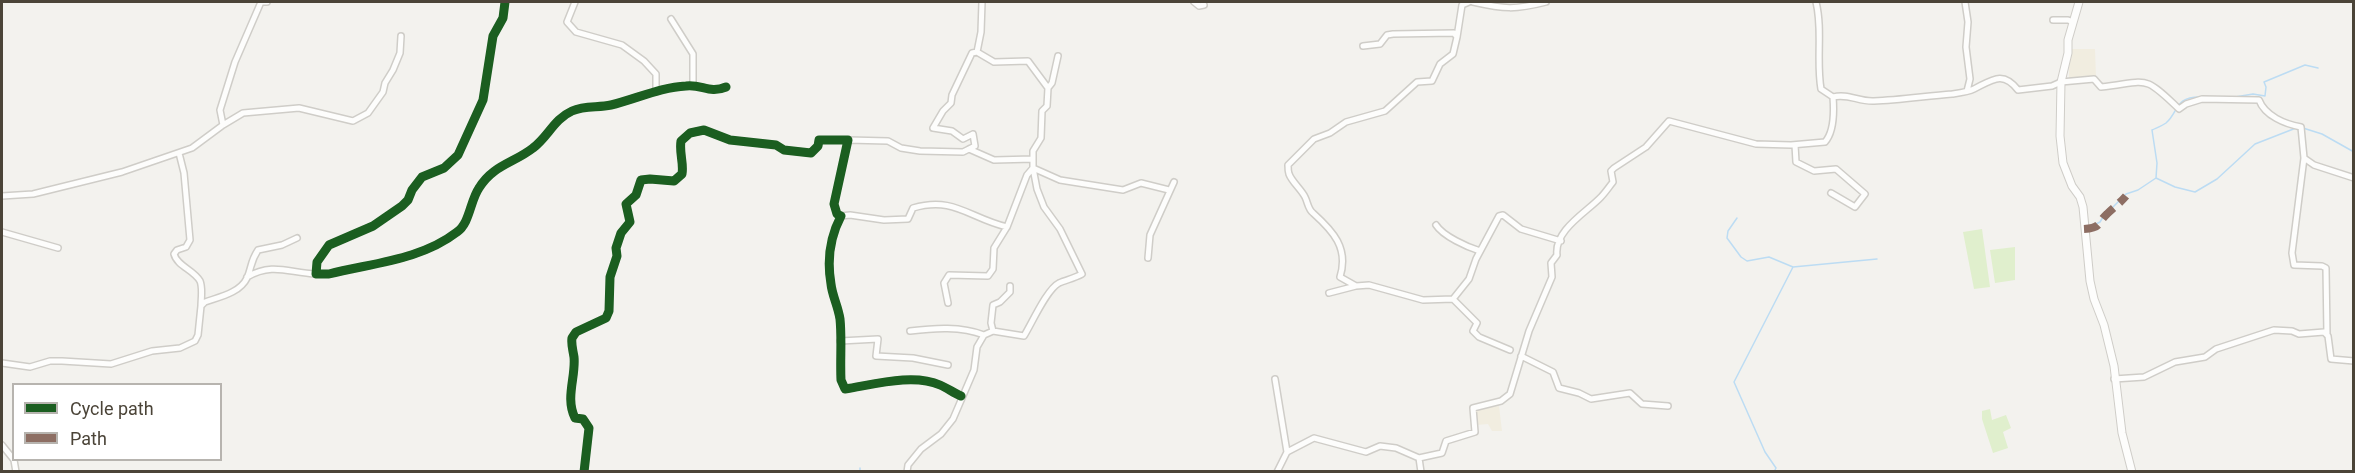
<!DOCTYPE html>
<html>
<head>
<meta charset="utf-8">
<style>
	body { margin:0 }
	#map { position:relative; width:2355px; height:473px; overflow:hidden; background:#f3f2ee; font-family:Roboto,sans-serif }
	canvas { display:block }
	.frame { position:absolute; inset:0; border:3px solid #4b4438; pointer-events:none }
	.legend { position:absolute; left:12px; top:383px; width:210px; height:78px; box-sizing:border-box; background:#fff; border:2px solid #b7b4af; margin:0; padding:8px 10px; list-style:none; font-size:18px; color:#4b4438 }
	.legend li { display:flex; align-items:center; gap:12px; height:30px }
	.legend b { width:30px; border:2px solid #b7b4af }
</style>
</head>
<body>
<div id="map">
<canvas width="2355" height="473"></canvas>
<div class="frame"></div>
<ul class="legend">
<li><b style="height:8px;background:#1b5e20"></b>Cycle path</li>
<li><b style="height:8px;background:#8d6e63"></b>Path</li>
</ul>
</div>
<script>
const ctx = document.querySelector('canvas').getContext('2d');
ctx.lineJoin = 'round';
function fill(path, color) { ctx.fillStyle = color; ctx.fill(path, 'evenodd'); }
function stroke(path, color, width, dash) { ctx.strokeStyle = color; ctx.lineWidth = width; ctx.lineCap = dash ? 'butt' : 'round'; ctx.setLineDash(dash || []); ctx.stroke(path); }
fill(new Path2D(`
	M2069 49H2095L2096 77 2069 78Z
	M1499 406 1502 431H1492L1488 424 1477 425 1476 408Z`), '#f1ede0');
fill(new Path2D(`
	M1982 229 1990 287 1974 289 1963 232Z
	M2015 247V280L1995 283 1990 250Z
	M1990 409 1992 420 2006 415 2011 428 2003 432 2008 448 1993 453 1982 419V411Z`), '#e0efcd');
stroke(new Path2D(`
	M2235 97 2253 94 2265 96 2266 87 2264 82 2305 65 2318 68
	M2303 128 2322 134 2354 152
	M2156 178 2175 187 2195 192 2217 179 2255 144 2296 128
	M1737 218 1728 231 1727 238 1741 257 1747 261 1769 257 1793 267 1877 259
	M2090 227 2100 222 2103 217 2126 194 2138 190 2156 178 2157 163 2152 130C2156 128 2162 126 2166 123 2179 112 2174 97 2200 97
	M860 472V468
	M1774 472 1776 468 1765 452 1734 382 1793 267`), '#bcdcf3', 1.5);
const minor = new Path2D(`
	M505 2 503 18 493 36 483 100 458 155 444 168 422 177 412 190 408 200 402 206 373 226 329 245 317 262 316 274H329C372 263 421 260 457 232 470 223 470 201 479 188 493 165 514 163 533 148 548 137 554 119 572 111 585 105 598 108 611 105 636 99 661 87 686 86 702 84 709 94 726 87
	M575 2 567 22 576 32 622 45 644 61 656 74V92
	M1194 2 1199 6 1204 5
	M1473 2C1504 9 1515 10 1546 2
	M1816 2C1823 30 1816 60 1821 89L1833 97
	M1965 2 1968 22 1966 47 1970 79 1967 91
	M671 19 693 54V86
	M2053 20H2068L2073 22
	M1457 37 1462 5 1469 2
	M1363 46 1380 44 1387 35 1393 34 1454 33 1457 37 1453 54 1440 64 1432 81 1417 82 1385 111 1346 122 1330 133 1314 139 1288 165C1288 168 1288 171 1289 174 1292 182 1301 189 1305 197 1308 203 1308 209 1313 213 1333 231 1349 248 1340 277L1356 286 1369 285 1423 300 1453 299 1469 279 1476 259 1499 216 1503 215 1521 229 1561 241
	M977 52 981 32 982 2
	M2061 82 2094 79 2101 87C2148 82 2142 73 2179 109L2186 104 2202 99 2259 100C2265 116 2285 124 2301 127L2304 158 2314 165 2354 178
	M1048 88 1052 83 1058 56
	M1833 97C1848 93 1859 102 1874 101 1900 100 1926 96 1952 94 1959 93 1968 92 1974 89 1992 80 2003 70 2018 90L2052 86 2061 82
	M223 125 243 113 299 108 353 121 368 113 383 92 385 83 393 70 400 53 401 36
	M848 140 888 141 901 148 920 151 963 152 975 146 973 134 963 139 952 131 933 128 943 111 951 103 952 95 972 53 977 52 994 62 1028 61 1048 88 1047 106 1042 111 1041 138 1033 151V168L1037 189 1044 207 1060 229 1082 274C1075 278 1066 280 1059 283 1047 289 1032 323 1024 336L993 331 984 335 977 347 974 370 953 419 941 434 921 449 908 465 907 472
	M1795 145 1796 162 1814 171 1836 169 1865 194 1855 207 1831 193
	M969 149 994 160 1033 159
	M179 153 184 173 190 240 186 247 177 250 174 254C177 266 194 270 200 281 203 288 201 299 201 306
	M2304 158 2292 253 2294 265 2322 266 2326 268 2327 335
	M2 196 33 194 122 172 192 148 223 125 220 110 235 62 261 2H267
	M841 216 850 215 884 220 908 219 913 208C954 196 969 218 1007 227
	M1436 225C1443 236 1467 247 1480 251
	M2 232 58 248
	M1148 258 1150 235 1174 182
	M247 277C273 262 289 273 316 274
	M1329 293 1356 286
	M1453 299 1477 323 1473 331 1479 337 1510 350
	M948 303 944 283 949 275 988 276 993 269 994 248 1007 227 1027 175 1033 168 1060 180 1104 187 1123 190 1141 183 1169 190
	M910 331C934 328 961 326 984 335
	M993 331 991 323 993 305 1000 302 1010 292V286
	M840 341 878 339 876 356 913 358 948 365
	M1521 356 1553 372 1559 388 1579 393 1591 399 1630 393 1642 404 1668 406
	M2 363 30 367 50 361H62L111 364 152 351 180 348 195 341 198 335 201 306 205 302C219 297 240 293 247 278 252 267 250 262 258 250L282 245 297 238
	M1275 379 1287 452
	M2114 379 2144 377 2175 362 2205 357 2216 349 2274 330 2292 331 2299 334 2324 332 2328 336 2331 359 2354 361
	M2 445 14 460 16 472
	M1419 458 1421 472
	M584 472 589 428 583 419 575 418C565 398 576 377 574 357 573 350 571 345 572 338L576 332 606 318 609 311 610 277 617 256 616 248 621 233 630 222 626 204 636 195 641 180 650 179 674 181 682 174C684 163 679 153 681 141L690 133 704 130 730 140 776 145 784 150 811 153 818 146 819 140H848L834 204 837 214 841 216C830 237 827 261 831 284 832 295 838 306 840 319 842 339 840 360 841 380L845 389C872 385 913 373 940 385 947 388 954 393 961 396
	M1277 472 1287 452 1314 438 1366 452 1380 446 1396 448 1419 458 1442 453 1446 441 1475 432 1473 408 1501 401 1510 394 1529 331 1552 277 1551 263 1557 255C1554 230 1587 212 1601 197 1605 193 1609 187 1613 182L1611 171 1614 168 1646 147 1669 121 1756 144 1791 145 1825 142C1834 132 1834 110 1833 97`);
const tertiary = new Path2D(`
	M2079 2 2068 40V53L2061 82 2060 136 2063 163 2072 186 2080 197 2083 207 2090 281 2094 299 2104 325 2114 366 2122 433 2132 472`);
stroke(minor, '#cfcdc8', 8);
stroke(tertiary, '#cfcdc8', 9);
stroke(minor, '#fdfdfc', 5);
stroke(tertiary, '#fdfdfc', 7);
stroke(new Path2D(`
	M2084 229C2102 228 2097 223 2107 214 2113 208 2120 203 2126 196`), '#8d6e63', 8, [15, 8]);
stroke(new Path2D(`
	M505 2 503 18 493 36 483 100 458 155 444 168 422 177 412 190 408 200 402 206 373 226 329 245 317 262 316 274H329C372 263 421 260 457 232 470 223 470 201 479 188 493 165 514 163 533 148 548 137 554 119 572 111 585 105 598 108 611 105 636 99 661 87 686 86 702 84 709 94 726 87
	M584 472 589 428 583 419 575 418C565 398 576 377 574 357 573 350 571 345 572 338L576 332 606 318 609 311 610 277 617 256 616 248 621 233 630 222 626 204 636 195 641 180 650 179 674 181 682 174C684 163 679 153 681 141L690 133 704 130 730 140 776 145 784 150 811 153 818 146 819 140H848L834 204 837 214 841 216C830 237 827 261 831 284 832 295 838 306 840 319 842 339 840 360 841 380L845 389C872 385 913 373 940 385 947 388 954 393 961 396`), '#1b5e20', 9);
</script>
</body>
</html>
